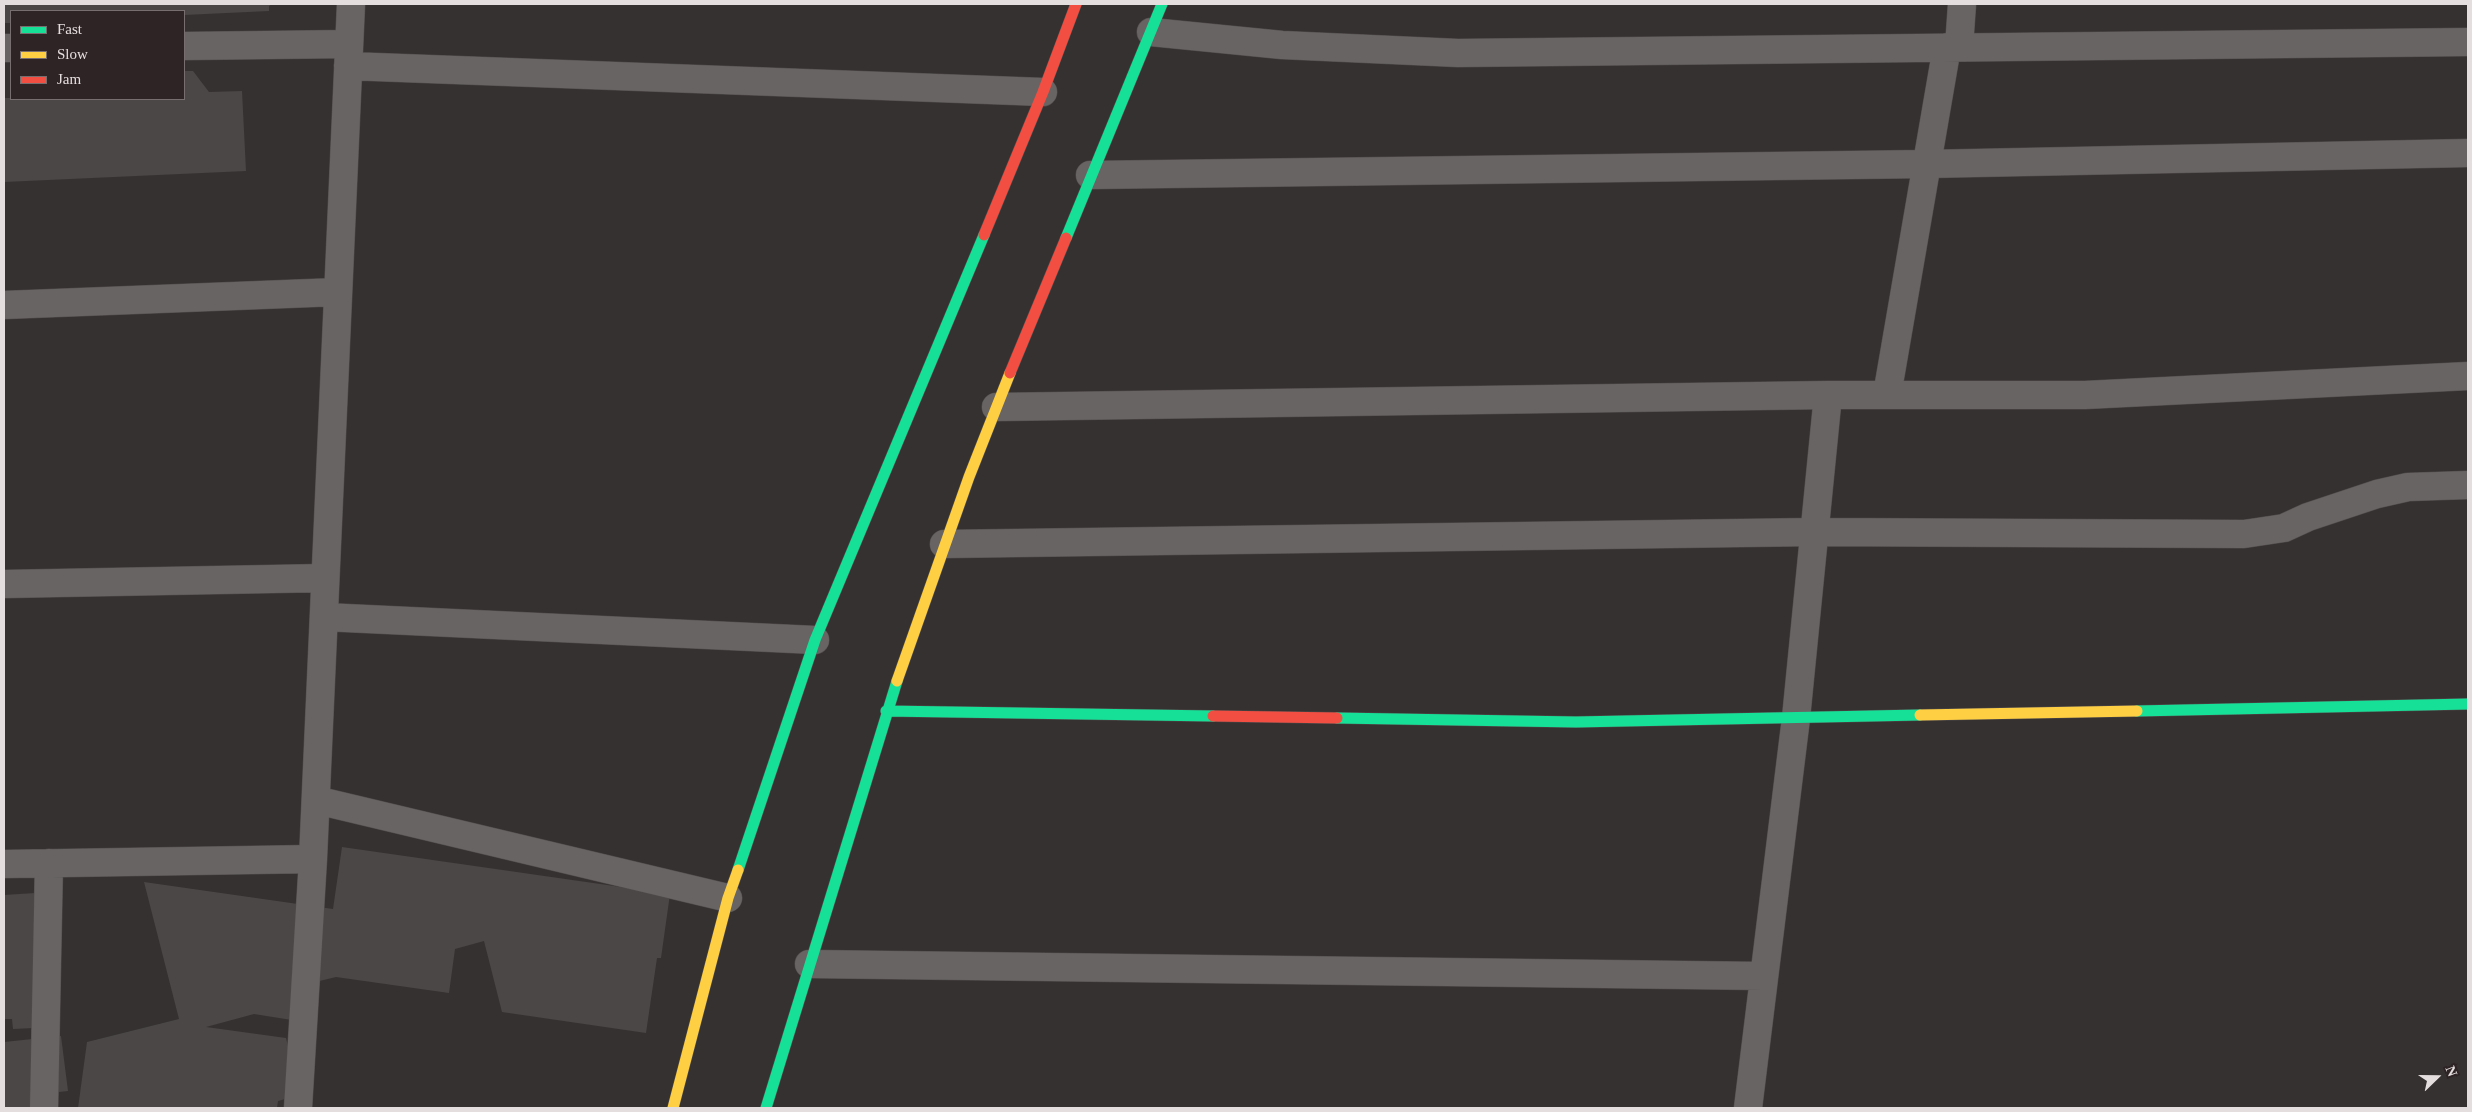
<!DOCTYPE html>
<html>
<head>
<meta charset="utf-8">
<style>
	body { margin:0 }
	#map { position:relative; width:2472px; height:1112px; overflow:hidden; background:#363131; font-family:Georgia,serif }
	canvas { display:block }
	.frame { position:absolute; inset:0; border:5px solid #e5dede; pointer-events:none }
	.legend { position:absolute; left:10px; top:10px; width:175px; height:90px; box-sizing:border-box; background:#2e2425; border:1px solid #776e6f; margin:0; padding:6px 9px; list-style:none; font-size:15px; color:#e5dede }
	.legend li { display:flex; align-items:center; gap:10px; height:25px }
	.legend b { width:25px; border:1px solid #776e6f }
	.north { position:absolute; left:2412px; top:1052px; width:50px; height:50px; -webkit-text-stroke:4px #2e2425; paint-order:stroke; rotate:68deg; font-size:14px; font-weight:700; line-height:20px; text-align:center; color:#e5dede }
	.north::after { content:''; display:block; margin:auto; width:18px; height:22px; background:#e5dede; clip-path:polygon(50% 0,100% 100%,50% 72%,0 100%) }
</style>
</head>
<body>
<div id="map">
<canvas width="2472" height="1112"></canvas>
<div class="frame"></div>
<ul class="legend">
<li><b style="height:6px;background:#16e098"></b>Fast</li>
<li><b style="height:6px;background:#ffcf43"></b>Slow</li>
<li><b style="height:6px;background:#f24e42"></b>Jam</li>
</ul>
<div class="north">N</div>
</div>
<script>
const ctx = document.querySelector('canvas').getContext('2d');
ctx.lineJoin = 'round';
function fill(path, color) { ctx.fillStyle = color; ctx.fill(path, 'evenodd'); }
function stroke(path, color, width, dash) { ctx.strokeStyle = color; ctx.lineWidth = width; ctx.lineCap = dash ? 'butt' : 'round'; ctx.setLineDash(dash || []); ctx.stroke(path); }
fill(new Path2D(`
	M4 4H272L269 6V11L184 15V11H11V23H4Z
	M184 71H193L209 92 242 91 246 171 4 182V98L184 99Z
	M342 847 670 894 661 958H657L646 1033 502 1012 484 941 455 949 449 993 336 977 303 985 298 1021 254 1014 206 1027 286 1038 300 1095 278 1101 277 1108H78L87 1042 179 1019 144 882 333 909Z
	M51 892 34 1028 13 1029 12 1019H4V895Z
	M61 1036 68 1091 32 1095 34 1108H4V1042Z`), '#4b4747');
const street = new Path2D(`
	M1151 32 1282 45 1458 53 2468 42
	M184 46 349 44
	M1959 47 1962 4
	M4 48H11
	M348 66 1043 92
	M1090 175 1926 164 2468 153
	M4 305 338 292
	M1887 395 1947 47
	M996 407 1828 395H2085L2468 376
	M944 544 1814 532 2244 534 2284 528 2308 517 2377 494 2408 487 2468 485
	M4 584 325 578
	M324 617 815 640
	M316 800 728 898
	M4 864 313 859
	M809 964 1764 976
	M44 1108 49 863
	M298 1108 313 859 351 4
	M1748 1108 1796 718 1828 395`);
const fast = new Path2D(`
	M1066 238 1162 4
	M886 711 1213 716
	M2137 711 2468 704
	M1337 718 1576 722 1920 715
	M738 870 815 640 984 235
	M766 1108 897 681`);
const slow = new Path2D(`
	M897 681 969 477 1010 373
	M1920 715 2137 711
	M673 1108 728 898 738 870`);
const jam = new Path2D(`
	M984 235 1043 92 1076 4
	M1010 373 1066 238
	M1213 716 1337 718`);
stroke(street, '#524d4d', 29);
stroke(fast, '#524d4d', 12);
stroke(slow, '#524d4d', 12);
stroke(jam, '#524d4d', 12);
stroke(street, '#686464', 28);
stroke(fast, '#16e098', 11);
stroke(slow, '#ffcf43', 11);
stroke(jam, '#f24e42', 11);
</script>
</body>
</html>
